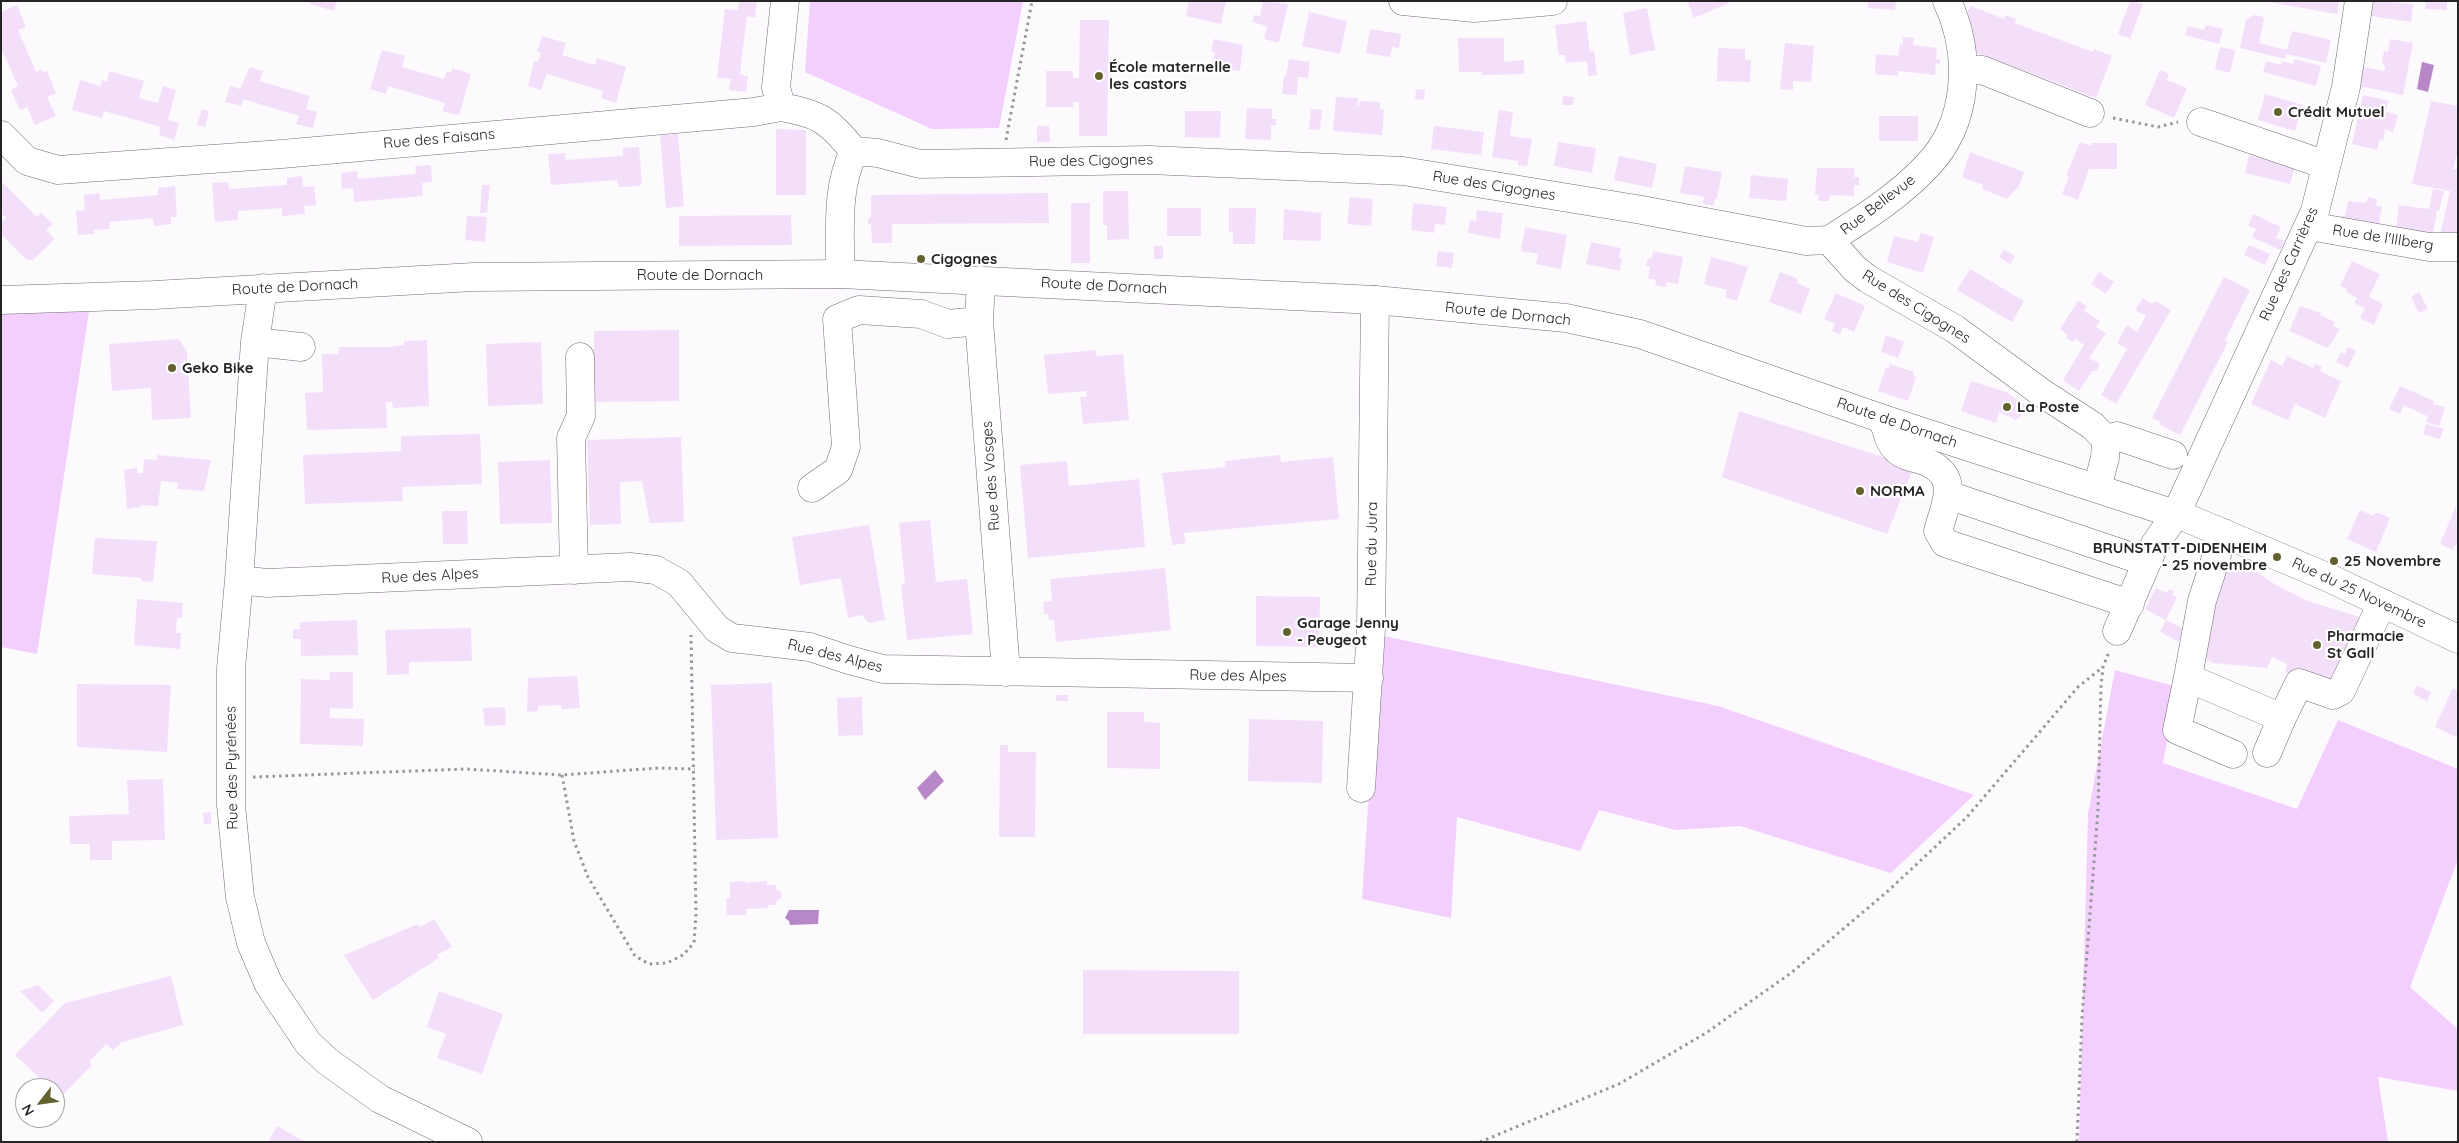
<!DOCTYPE html>
<html>
<head>
<meta charset="utf-8">
<style>
	body { margin:0 }
	#map { position:relative; width:2459px; height:1143px; overflow:hidden; background:#fdfafe; font-family:Quicksand,sans-serif }
	canvas { display:block }
	.frame { position:absolute; inset:0; border:2px solid #262427; pointer-events:none }
	.north { position:absolute; left:15px; top:1078px; width:50px; height:50px; box-sizing:border-box; background:#fff; border:1px solid #a8a7a9; border-radius:50%; rotate:240deg; font-size:14px; font-weight:700; line-height:20px; text-align:center; color:#262427 }
	.north::after { content:''; display:block; margin:auto; width:18px; height:22px; background:#63622f; clip-path:polygon(50% 0,100% 100%,50% 72%,0 100%) }
</style>
</head>
<body>
<div id="map">
<canvas width="2459" height="1143"></canvas>
<div class="frame"></div>
<div class="north">N</div>
</div>
<script>
const ctx = document.querySelector('canvas').getContext('2d');
ctx.lineJoin = 'round';
function fill(path, color) { ctx.fillStyle = color; ctx.fill(path, 'evenodd'); }
function stroke(path, color, width, dash) { ctx.strokeStyle = color; ctx.lineWidth = width; ctx.lineCap = dash ? 'butt' : 'round'; ctx.setLineDash(dash || []); ctx.stroke(path); }
function label(font, color, halo, rows, align = 'center') {
  ctx.font = font + ' Quicksand,sans-serif'; ctx.lineWidth = 4.5; ctx.setLineDash([]); ctx.textBaseline = 'middle'; ctx.strokeStyle = halo; ctx.fillStyle = color; for (const [text, x, y, turn = 0] of rows) {
    ctx.save(); ctx.translate(x, y); ctx.rotate((+turn || 0) * Math.PI / 180); ctx.textAlign = isNaN(turn) ? turn : align; if (halo) ctx.strokeText(text, 0, 0); ctx.fillText(text, 0, 0); ctx.restore();
  }
}
fill(new Path2D(`
	M810 1H1023L999 128 932 129 805 72Z
	M1 310 89 311 37 654 1 647Z
	M1379 635 1718 706 1974 795 1891 873 1740 826 1676 830 1599 810 1580 851 1457 817 1451 918 1362 899Z
	M2115 670 2177 687 2163 763 2297 809 2338 720 2458 769V859L2410 987 2458 1029V1091L2378 1077 2388 1142H2079L2088 814Z`), '#f3cffe');
fill(new Path2D(`
	M2422 62 2434 65 2428 92 2417 89Z
	M935 770 944 781 925 800 917 788Z
	M789 910H819L818 924 790 925 789 921 785 918Z`), '#b887c7');
fill(new Path2D(`
	M310 1H337L334 11 310 4Z
	M739 1 757 2 755 18 747 16 743 47 740 75 748 76 746 92 729 90 731 79 717 78 725 9 738 10Z
	M1189 1H1226L1221 24 1186 16Z
	M1263 1 1288 4 1279 43 1264 39 1267 26 1252 22 1254 15 1260 16Z
	M1687 1H1728L1729 3 1694 18Z
	M1868 1H1896L1895 10 1868 8Z
	M2130 1 2143 4 2130 39 2118 34Z
	M2262 1H2339L2337 14Z
	M2374 1 2413 4 2411 22 2371 16Z
	M2426 1H2447V10L2425 9Z
	M17 5 26 27 18 30 36 72 42 69 43 72 47 71 56 93 47 97 56 116 35 125 27 107 20 110 11 90 18 86 1 48V12Z
	M1971 6 2004 19 2005 15 2016 19 2015 23 2093 52 2094 49 2112 56 2096 98 1972 51 1968 10Z
	M1647 8 1655 50 1630 55 1623 13Z
	M1309 12 1347 21 1340 54 1302 46Z
	M2254 15 2264 17 2259 43 2287 50 2292 31 2331 40 2326 63 2286 54 2285 59 2240 48 2246 20Z
	M1080 20H1109L1107 136H1079V102H1073V107H1046V71H1073V78H1079Z
	M1586 21 1590 52 1594 51 1597 75 1588 76 1587 61 1566 63 1565 55H1559L1555 25Z
	M2206 25 2223 29 2219 44 2185 35 2188 26 2204 30Z
	M1370 29 1401 34 1399 48 1392 47 1390 57 1366 53Z
	M542 36 566 43 562 55 595 65 597 58 626 67 616 103 601 98 603 91 547 74 541 90 528 86 534 61 538 62 541 53 537 52Z
	M1903 37 1914 38 1913 45 1937 48 1936 59H1940V64L1936 63 1935 75 1898 71V76L1875 74 1876 54 1898 56 1900 44 1903 45Z
	M1458 38H1504V62L1524 60V74L1482 75V72H1459Z
	M1214 39 1243 45 1240 71 1211 68 1215 52 1211 51Z
	M2390 39 2413 43 2403 95 2359 86 2363 67 2385 71V67L2382 62 2384 51 2388 52Z
	M1785 43 1814 46 1811 82 1793 81V90L1780 89Z
	M2220 47 2235 50 2230 73 2215 69Z
	M1718 48 1745 49V60H1751L1750 82 1717 81Z
	M382 50 405 56 402 67 444 79 447 71 451 73 452 68 471 74 459 115 442 111 445 103 388 86 386 94 370 89Z
	M1289 59 1310 62 1308 78 1298 77 1297 95 1282 94 1284 76H1286Z
	M2295 59 2321 66 2316 86 2263 72 2266 61 2281 65 2282 61 2293 64Z
	M250 67 263 71 260 81 310 96 306 109 317 112 313 128 296 124 299 116 243 99 241 106 225 102 230 86 240 89Z
	M2160 70 2169 74 2167 80 2187 88 2174 118 2145 105Z
	M109 71 144 81 139 98 158 103 163 86 176 90 168 120 179 123 174 140 159 135 161 127 104 111 102 118 72 110 80 80 100 86 102 80 107 82Z
	M1416 89 1425 90 1424 100 1415 99Z
	M2265 94 2303 105 2295 131 2258 120Z
	M2363 95 2389 101 2386 112 2398 115 2393 132 2383 129 2385 131 2383 140 2380 139 2377 150 2352 144Z
	M1563 96 1574 97 1573 105H1562Z
	M1336 97 1358 98 1357 107H1359L1360 101 1380 102V109L1384 110 1382 135 1333 131Z
	M2431 101 2458 106V150L2453 169H2458V241L2439 240 2450 191 2412 184Z
	M1247 108 1272 109V119H1276V125H1271V140L1245 139Z
	M202 109 209 111 205 127 197 125Z
	M1311 109 1322 110 1320 130 1309 129Z
	M1499 110 1513 112 1510 136 1532 139 1527 166 1518 165V161L1492 157Z
	M1185 111H1221L1220 138 1185 137Z
	M1879 116H1918V141H1879Z
	M1037 126H1049L1050 142H1037Z
	M1434 126 1484 132 1481 155 1431 149Z
	M776 129 806 130V195H776Z
	M678 134 684 206 666 208 660 135Z
	M1558 142 1596 148 1592 173 1554 166Z
	M2080 142 2091 146V143H2117V169H2089L2078 200 2062 194 2069 177 2066 176Z
	M639 147 642 183 639 186 619 187 617 180 551 185 548 154 565 153 566 160 593 158 623 156V148Z
	M1970 152 2024 172 2019 186 2007 199 1982 189 1983 185 1962 177Z
	M2249 155 2295 166 2290 184 2245 173Z
	M1619 156 1657 164 1652 188 1614 180Z
	M431 165 432 182 422 183 423 196 354 202 353 188 342 189 341 173 357 171 358 179 416 174 415 166Z
	M1685 166 1722 172 1717 199H1715L1714 206 1703 204 1704 197 1680 193Z
	M1817 168H1855L1854 177H1859V185H1854V196L1830 195 1829 201H1818L1819 195H1815Z
	M1751 175 1788 179 1786 201 1749 198Z
	M302 176 303 187 314 186 316 205 304 206 305 214 282 216V208L238 211V220L215 222 212 183 228 182 229 189 287 185V178Z
	M1 181 37 217 41 213 53 224 46 230 55 239 33 260H27L1 234V223L6 218 1 213Z
	M482 185H490L487 213H480Z
	M175 186 177 217H171V224L154 226 153 218 109 222 110 229 93 230 94 234 78 235 76 211 85 210 84 195 99 193 100 200 158 195V188Z
	M2433 189 2444 191 2439 211 2437 210 2433 235 2396 230 2399 205 2429 209Z
	M1103 191H1128L1129 239 1107 240V225H1103Z
	M1048 193 1049 223 892 224V243H872L871 224H868V218H871V195Z
	M1350 197 1373 199 1371 226 1347 224Z
	M2368 197 2377 199 2376 206 2382 207 2377 233 2339 224 2341 215 2345 216 2348 201 2366 203Z
	M1071 203H1090V263H1071Z
	M1413 203 1447 207 1445 225 1435 224 1434 233 1411 230Z
	M1167 208H1201V236H1167Z
	M1229 208H1256L1255 244H1233V231L1229 232Z
	M1284 209 1321 213V241L1283 240Z
	M1477 210 1503 213 1500 239 1468 233 1470 220 1476 221Z
	M2253 214 2281 227 2276 238 2284 241 2280 250 2252 237 2256 229 2248 226Z
	M791 215 792 245 679 246V216Z
	M467 216 487 217 485 242 465 240Z
	M1525 227 1567 235 1561 269 1536 264 1538 254 1521 251Z
	M1921 233 1934 237 1923 273 1887 262 1894 236 1918 242Z
	M1591 242 1621 248 1619 258 1622 259 1620 271 1586 264Z
	M2249 245 2270 254 2265 265 2244 255Z
	M1154 246H1163V259H1154Z
	M2004 250 2015 256 2010 264 1999 257Z
	M1438 251 1454 253 1452 268 1436 266Z
	M1653 251 1683 257 1678 284 1667 282 1666 287 1655 285 1656 280 1648 278 1650 266H1646L1648 258 1652 259Z
	M1711 257 1748 267 1737 301 1725 297 1727 290 1704 284Z
	M2352 261 2380 274 2369 297 2383 304 2374 325 2360 318 2365 308 2354 303 2357 298 2346 292 2347 289 2340 286Z
	M1970 269 2024 301 2012 322 1957 290Z
	M1780 272 1798 279 1797 283 1810 289 1801 314 1769 302Z
	M2099 272 2114 282 2106 294 2091 284Z
	M2224 277 2250 290 2225 340 2228 342 2180 435 2160 425 2161 422 2152 418Z
	M2419 292 2428 309 2419 313 2411 297Z
	M1836 293 1865 306 1854 332 1843 327 1840 334 1832 331 1835 324 1824 319Z
	M2143 298 2153 304 2155 301 2171 310 2116 404 2101 395 2127 349 2117 343 2127 325 2137 332 2146 316 2135 310Z
	M2078 301 2087 306 2084 311 2100 321 2096 327 2106 333 2089 358 2099 363V367L2096 371H2092L2079 391 2063 380 2084 345 2075 339 2073 342 2066 338 2068 335 2060 329Z
	M2300 306 2321 313 2320 315 2335 322 2333 326 2340 329 2328 348 2289 331Z
	M679 330V401L594 402V331Z
	M1886 335 1904 342 1898 358 1881 352Z
	M179 339 187 352 191 418 152 420 151 388 112 391 109 344Z
	M427 340 429 406 393 408 392 402H386L387 428 307 430 305 393 323 392 322 354H339V347H390L404 345V341Z
	M541 342 543 404 488 406 486 344Z
	M2348 347 2356 351 2348 368 2336 362 2341 352 2345 354Z
	M1096 350V356L1123 354 1129 420 1083 424 1080 397H1087L1086 391 1048 394 1044 355Z
	M2287 356 2313 368 2315 364 2322 367 2320 371 2341 381 2325 418 2295 404 2288 420 2251 404 2271 360 2282 366Z
	M1890 364 1914 372 1913 376 1916 377 1908 401 1878 391 1886 367 1889 368Z
	M1971 381 2006 392 2025 405 2031 400 2036 403 2016 420 1999 412 1996 423 1961 411Z
	M2400 386 2434 401 2433 404 2445 407 2439 426 2426 422 2430 410 2427 416 2404 405 2400 414 2389 409Z
	M1739 411 1914 467 1887 534 1722 477Z
	M2426 424 2444 429 2440 439 2423 434Z
	M480 434 482 484 402 487 403 501 305 504 303 455 401 451V436Z
	M681 437 684 522 650 523 642 481 620 482 621 524 590 525 587 440Z
	M157 455 211 460 204 491 177 489 178 483 161 481 158 506 140 505 141 507 127 509 124 470 137 468V473H143L144 459 157 460Z
	M1280 455 1281 462 1333 457 1339 519 1184 533 1186 543 1172 545 1162 473 1226 467 1225 461Z
	M550 460 552 523 500 524 498 462Z
	M1067 461 1069 486 1139 479 1145 547 1028 558 1020 465Z
	M2456 506 2458 546 2455 545 2453 550 2440 544Z
	M2360 510 2373 516 2375 513H2379L2390 518 2376 552 2347 539Z
	M442 511H467L468 544H443Z
	M930 520 936 582 967 579 973 634 907 640 901 585 905 584 899 523Z
	M869 525 885 620 869 623 862 615 848 618 841 578 800 585 792 537Z
	M95 538 157 541 153 582 141 581V578L92 574Z
	M2228 560 2249 567 2276 585 2308 601 2360 617 2366 626 2328 687 2285 672 2287 664 2272 657 2267 668 2213 663 2199 654Z
	M1165 568 1171 630 1056 642 1054 620H1049L1048 614H1044L1043 602 1052 601 1050 579Z
	M2156 588 2167 593 2169 589 2174 591 2172 595 2177 597 2166 620 2145 609Z
	M1256 596 1320 597 1319 647 1256 646Z
	M137 599 183 603 182 618H177L176 633H181L180 649 134 645Z
	M357 620 358 655 301 656V639H293V629H300V622Z
	M2166 620 2182 628 2179 642 2160 632Z
	M471 628 472 661 409 662V674L387 675 385 630Z
	M330 672H353V709L330 708V718L364 719 363 746 300 744 301 679 329 680Z
	M577 676 580 708 562 709 561 705 538 706V711L527 712 528 678Z
	M772 683 778 838 716 840 711 685Z
	M77 684 171 685 167 752 77 747Z
	M2417 685 2431 692 2427 701 2413 694Z
	M2453 688 2458 691V733L2456 737 2435 727Z
	M1056 695H1068V701H1056Z
	M862 697 863 735 838 736 837 698Z
	M505 707 506 725 485 726 483 708Z
	M1107 712H1144V722L1160 723V769L1107 768Z
	M1249 719 1323 721 1322 783 1248 781Z
	M1000 745H1008V752H1036L1035 837H999Z
	M163 779 165 840 112 841V860H90V844H70L69 816 129 814 127 780Z
	M211 812V824H204L203 813Z
	M744 881 747 883 767 881V885H776V889L781 892V898L776 901V905H768V908L746 909V915H727L726 899 730 898V882Z
	M434 919 452 947 437 955 439 958 373 1000 344 955 418 924 420 927Z
	M1083 970 1239 971V1034H1083Z
	M171 976 183 1025 122 1042 113 1050 106 1044 89 1062 92 1065 60 1098 55 1093V1088H50L15 1055 65 1003Z
	M38 985 54 1001 42 1013 20 991Z
	M439 991 503 1014 482 1074 437 1058 446 1034 427 1027Z
	M277 1126 305 1142H268Z`), '#f4dffa');
const minor = new Path2D(`
	M1403 1 1474 8 1553 1
	M1964 70H1982L2090 113
	M781 107C821 114 829 121 854 151L878 153 920 164 1149 160 1403 171 1642 210 1806 241 1829 240 1855 269 1868 279 1955 329 2042 393 2093 426 2106 440 2105 458 2097 488
	M2201 122 2326 165
	M1 135 27 161 58 170 282 154 754 112 781 107 776 87 785 1
	M2309 226 2429 247H2458
	M1829 240C1864 218 1899 196 1927 166 1969 123 1972 54 1947 1
	M840 274C841 232 835 191 854 151
	M981 280 979 321 1006 672
	M263 288 255 342 239 580 231 668V805L240 897 251 943 269 985 308 1043 327 1061 380 1099 468 1142
	M255 342 301 347
	M1883 419C1886 429 1889 443 1897 450 1903 456 1915 458 1922 460 1961 475 1947 499 1938 531L1945 543 2130 604
	M2106 440 2117 436 2173 455
	M812 488 838 470 846 447 837 319 859 310 921 314 948 324 979 321
	M1948 495 2147 562
	M2224 533 2202 601 2188 677 2193 680 2282 718 2299 683 2333 695 2341 691 2382 603
	M574 570 571 438 581 416 580 357
	M239 580 267 583 630 567 656 570 679 583 717 629 732 638 810 647 849 660 883 669 1369 678
	M2117 631 2155 544 2176 514 2315 211 2346 87 2359 1
	M2188 677 2177 730 2233 754
	M2267 753 2282 718
	M1361 788 1371 629 1375 300`);
const major = new Path2D(`
	M1 300 154 295 474 277 840 274 1375 300 1566 318 1640 334 1883 419 2187 518 2327 577 2458 639`);
stroke(minor, '#736c75', 29);
stroke(major, '#736c75', 29);
stroke(new Path2D(`
	M2113 118 2158 127 2178 122
	M1006 140 1032 1
	M562 775 574 841 588 877 635 956 649 964 667 963 683 955 694 943 696 914 691 635
	M253 777 466 769 562 775 658 768 695 769
	M1480 1142 1619 1084 1706 1033 1791 973 1888 891 1967 817 2078 687 2103 667
	M2077 1142 2082 1017 2098 810 2101 686 2103 667 2109 652`), '#989699', 3, [2.5, 4]);
stroke(minor, '#fff', 28);
stroke(major, '#fff', 28);
for (const [x, y, r, color] of [
	[1099,76,5,"#63622f"],
	[2278,112,5,"#63622f"],
	[921,259,5,"#63622f"],
	[172,368,5,"#63622f"],
	[2007,407,5,"#63622f"],
	[1860,491,5,"#63622f"],
	[2277,557,5,"#63622f"],
	[2334,561,5,"#63622f"],
	[1287,632,5,"#63622f"],
	[2317,645,5,"#63622f"]
]) { const dot = new Path2D(); dot.arc(x, y, r, 0, 2 * Math.PI); ctx.fillStyle = color; ctx.fill(dot); stroke(dot, '#fff', 2); }
label('bold 15px', '#262427', '#fff', [
	["École maternelle",1109,67],
	["les castors",1109,84],
	["Crédit Mutuel",2288,112],
	["Cigognes",931,259],
	["Geko Bike",182,368],
	["La Poste",2017,407],
	["NORMA",1870,491],
	["BRUNSTATT-DIDENHEIM",2267,548,"right"],
	["- 25 novembre",2267,565,"right"],
	["25 Novembre",2344,561],
	["Garage Jenny",1297,623],
	["- Peugeot",1297,640],
	["Pharmacie",2327,636],
	["St Gall",2327,653]
], 'left');
label('15px', '#262427', '#fff', [
	["Rue des Faisans",439,139,-5],
	["Rue des Cigognes",1091,161,-1],
	["Rue des Cigognes",1494,186,9],
	["Rue Bellevue",1878,205,-37],
	["Rue de l'Illberg",2383,238,9],
	["Rue des Carrières",2289,264,-66],
	["Route de Dornach",700,275],
	["Route de Dornach",1104,286,3],
	["Route de Dornach",295,287,-3],
	["Rue des Cigognes",1916,307,32],
	["Route de Dornach",1508,314,6],
	["Route de Dornach",1897,423,19],
	["Rue des Vosges",991,476,-94],
	["Rue du Jura",1372,544,-89],
	["Rue des Alpes",430,576,-3],
	["Rue du 25 Novembre",2359,593,25],
	["Rue des Alpes",835,656,14],
	["Rue des Alpes",1238,676,1],
	["Rue des Pyrénées",232,768,-91]
]);
</script>
</body>
</html>
